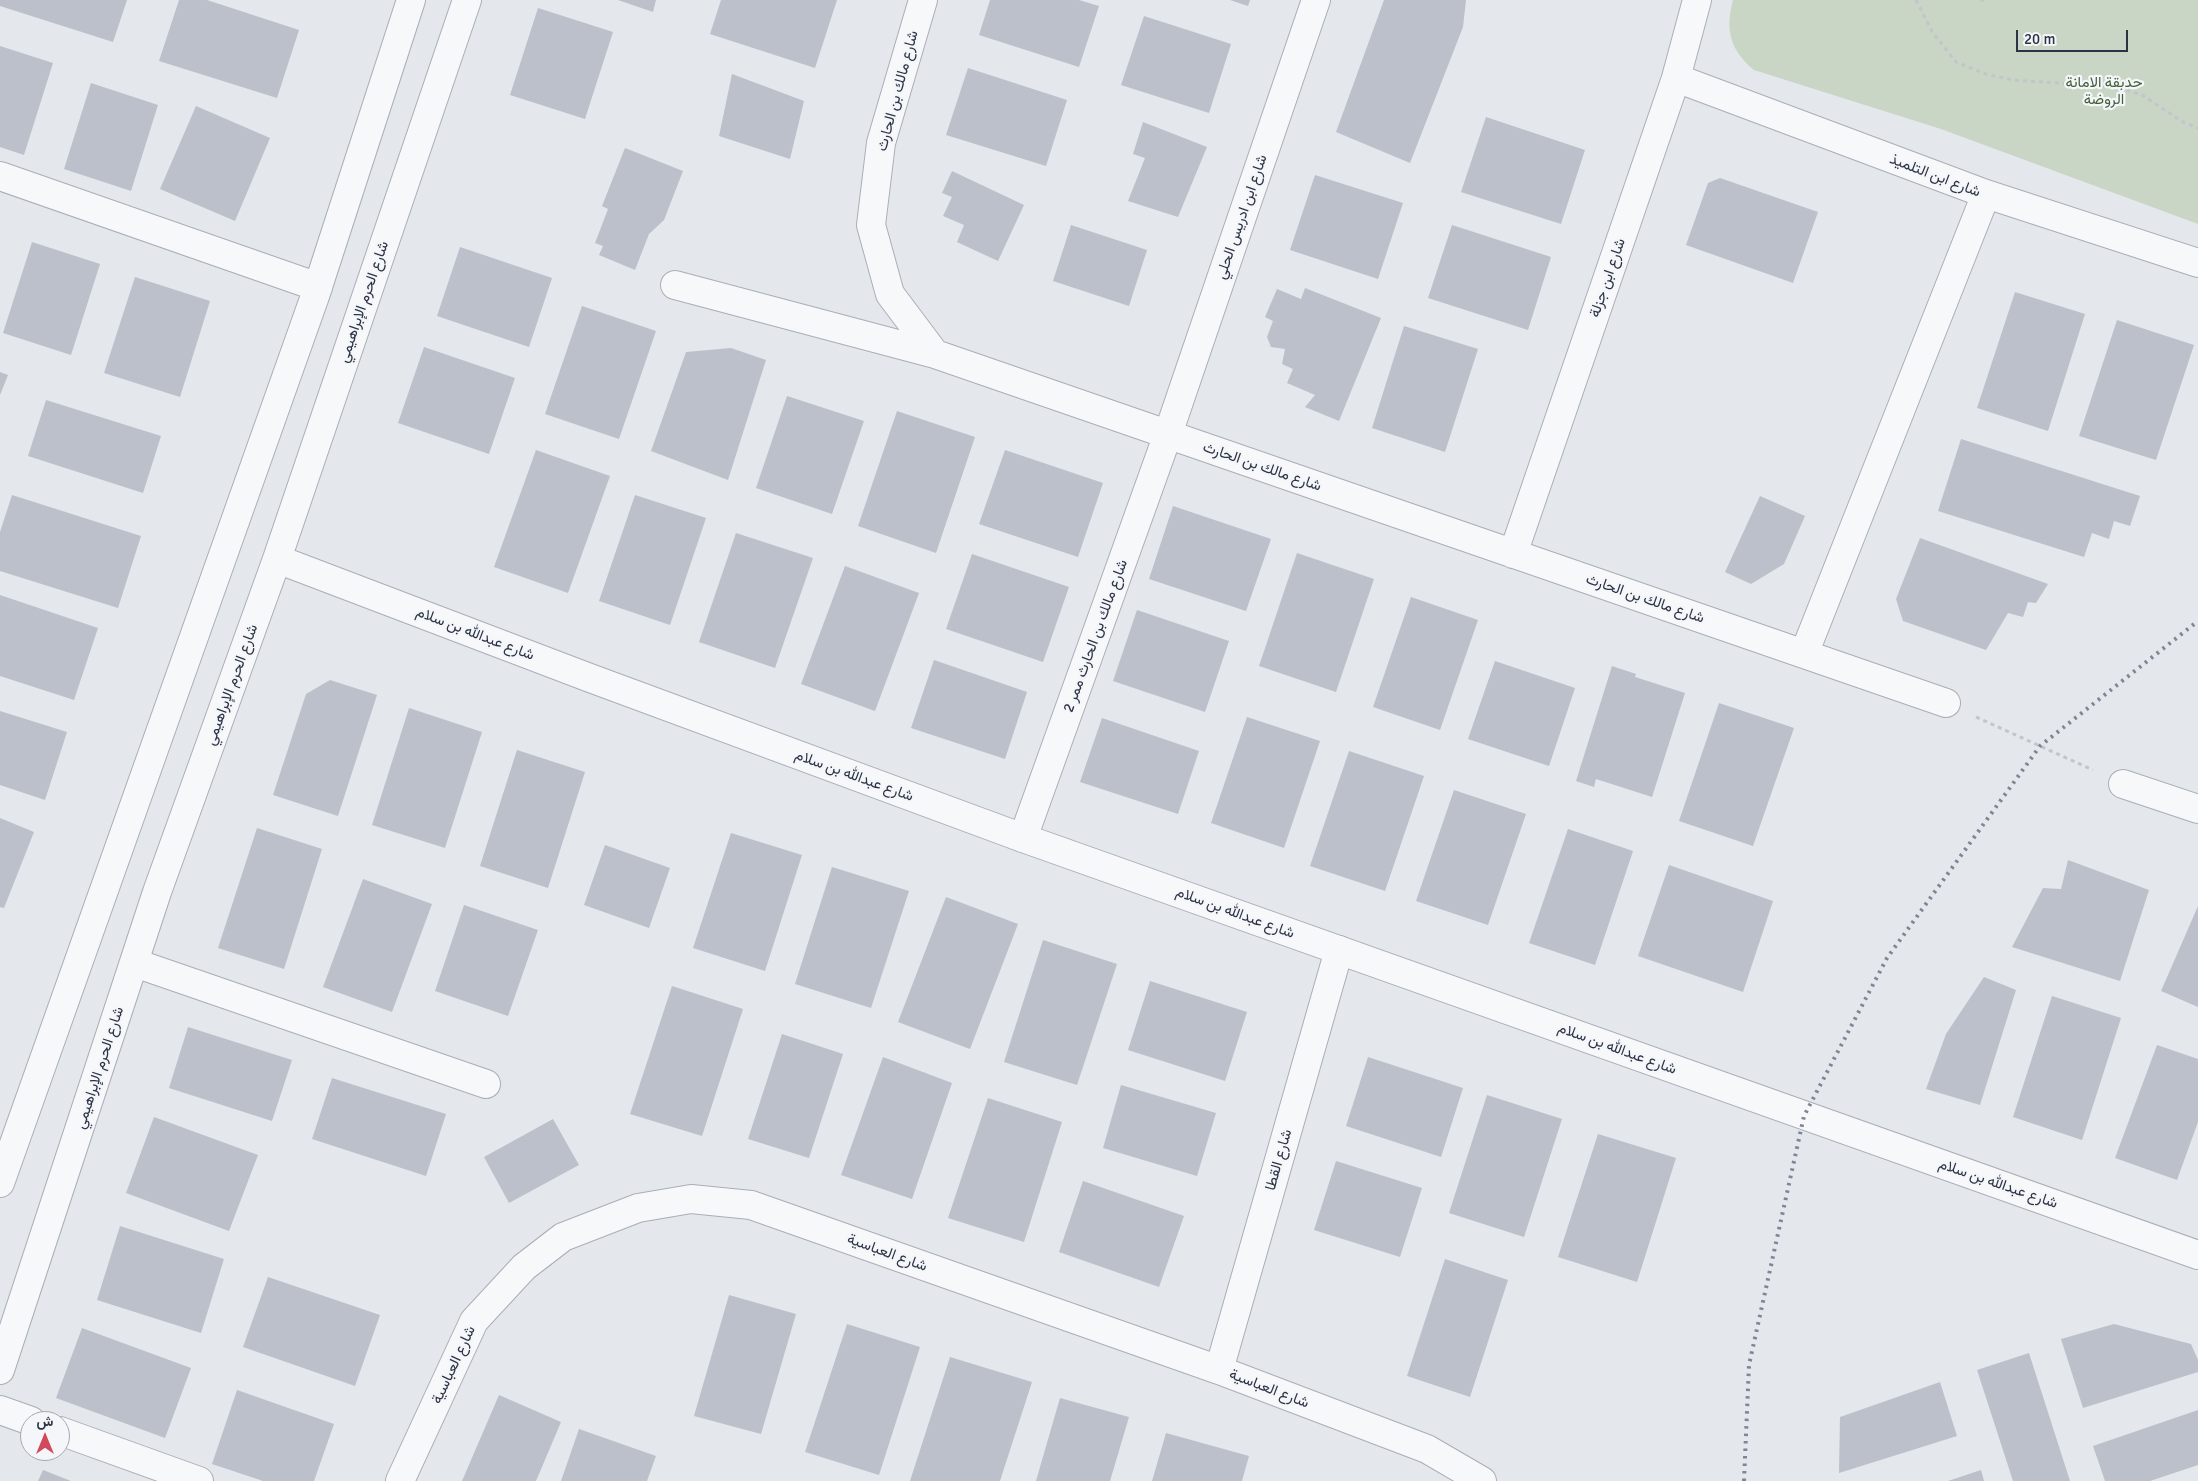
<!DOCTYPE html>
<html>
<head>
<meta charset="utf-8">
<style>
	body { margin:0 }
	#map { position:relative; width:2198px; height:1481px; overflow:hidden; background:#e4e7ec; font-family:Signika,Vazirmatn,sans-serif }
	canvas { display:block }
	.north { position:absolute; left:20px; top:1411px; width:50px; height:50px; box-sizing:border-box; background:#f4f6f9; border:1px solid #a4a8b1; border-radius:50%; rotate:0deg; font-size:14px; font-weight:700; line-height:20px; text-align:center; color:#2b3445 }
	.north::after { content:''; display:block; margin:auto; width:18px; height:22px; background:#d1495b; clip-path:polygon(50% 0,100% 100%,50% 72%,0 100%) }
	.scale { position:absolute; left:2016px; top:30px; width:112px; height:22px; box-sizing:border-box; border:2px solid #2b3445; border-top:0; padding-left:6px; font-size:15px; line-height:18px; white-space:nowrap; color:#2b3445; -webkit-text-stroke:4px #f4f6f9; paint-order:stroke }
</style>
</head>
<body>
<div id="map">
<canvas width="2198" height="1481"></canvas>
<div class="north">ش</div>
<div class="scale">20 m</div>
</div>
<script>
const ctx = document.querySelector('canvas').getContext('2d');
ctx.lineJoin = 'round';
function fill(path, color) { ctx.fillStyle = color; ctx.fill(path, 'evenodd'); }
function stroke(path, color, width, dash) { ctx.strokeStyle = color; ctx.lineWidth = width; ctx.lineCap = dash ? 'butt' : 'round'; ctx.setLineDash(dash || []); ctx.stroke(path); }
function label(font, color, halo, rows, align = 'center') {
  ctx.font = font + ' Signika,Vazirmatn,sans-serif'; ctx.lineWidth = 4.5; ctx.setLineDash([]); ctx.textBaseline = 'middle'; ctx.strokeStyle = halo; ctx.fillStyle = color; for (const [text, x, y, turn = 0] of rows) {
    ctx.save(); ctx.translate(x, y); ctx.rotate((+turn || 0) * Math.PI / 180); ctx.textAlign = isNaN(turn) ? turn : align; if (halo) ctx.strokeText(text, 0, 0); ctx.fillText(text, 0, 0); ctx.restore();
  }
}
fill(new Path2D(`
	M1733 0H2198V224L1941 129 1754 70C1730 50 1725 30 1733 0Z`), '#c9d6c5');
fill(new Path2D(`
	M0 0H127L113 42 0 6Z
	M179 0H207L299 30 277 98 159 61Z
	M618 0H656L653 12Z
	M721 0H837L815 68 710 34Z
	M990 0H1079L1099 6 1079 67 979 35Z
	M1230 0H1250L1248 6Z
	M1384 0H1466L1463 27 1410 163 1336 132Z
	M538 8 613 32 585 119 510 95Z
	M1144 16 1231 44 1209 113 1121 85Z
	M0 46 53 63 24 155 0 147Z
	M968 68 1067 100 1046 166 946 135Z
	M732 74 804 101 790 159 719 136Z
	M91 83 158 105 131 191 64 169Z
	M196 106 270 138 235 221 160 189Z
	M1486 117 1585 150 1561 224 1461 192Z
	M1143 122 1207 147 1178 217 1128 201 1145 158 1133 154Z
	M625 148 683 171 664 220 649 234 635 270 599 255 603 246 595 243 608 209 602 206Z
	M952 171 1024 205 998 261 957 242 964 225 943 216 952 197 942 193Z
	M1315 175 1403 203 1378 279 1290 250Z
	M1720 178 1818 212 1793 283 1686 245 1708 183Z
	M1071 225 1147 250 1129 306 1053 281Z
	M1452 225 1551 257 1528 330 1428 298Z
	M32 242 100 264 71 355 3 333Z
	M460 247 552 278 529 347 437 316Z
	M135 277 210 301 180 397 104 373Z
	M1305 288 1381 318 1339 421 1305 407 1315 395 1287 383 1293 369 1282 364 1285 349 1271 347 1267 337 1273 321 1265 317 1277 289 1301 299Z
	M2015 292 2085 314 2048 431 1977 408Z
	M582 306 656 331 619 439 545 414Z
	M2117 320 2194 345 2156 460 2079 436Z
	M1404 326 1478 349 1445 452 1372 428Z
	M424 347 515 378 489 454 398 423Z
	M731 348 766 360 728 480 651 451 686 352Z
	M0 372 8 375 0 395Z
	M787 396 864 421 832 514 756 488Z
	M46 400 161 436 143 493 28 456Z
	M897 411 975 437 936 553 858 526Z
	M1961 439 2140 496 2130 526 2114 521 2109 539 2092 533 2084 557 1938 511Z
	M536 450 610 476 568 593 494 567Z
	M1005 450 1103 483 1078 557 979 524Z
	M12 495 141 536 118 608 0 571V532Z
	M635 495 706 518 670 625 599 601Z
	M1760 496 1805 516 1784 564 1751 584 1725 572Z
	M1173 506 1271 539 1246 611 1149 579Z
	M736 533 813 558 775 668 699 642Z
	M1920 538 2048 584 2036 603 2028 602 2023 617 2008 613 1986 650 1903 621 1896 599Z
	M1297 553 1374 579 1336 692 1259 666Z
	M972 554 1069 587 1043 662 946 629Z
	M845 566 919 593 875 711 801 684Z
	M0 595 98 628 74 700 0 676Z
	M1411 597 1478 620 1440 730 1373 707Z
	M1137 610 1229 641 1205 712 1113 681Z
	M934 660 1027 692 1005 759 911 728Z
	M1495 661 1575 688 1549 766 1468 739Z
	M1612 666 1636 674 1635 677 1685 693 1652 797 1596 779 1594 787 1576 781Z
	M330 680 377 695 338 816 273 795 306 694Z
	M1719 703 1794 728 1753 846 1679 821Z
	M409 708 482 732 445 848 372 825Z
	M0 711 67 732 45 800 0 785Z
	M1247 717 1320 741 1284 848 1211 823Z
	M1102 718 1199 751 1178 814 1080 782Z
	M517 750 585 772 548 888 480 866Z
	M1349 751 1424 776 1385 891 1310 866Z
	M1454 790 1526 814 1488 925 1416 901Z
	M0 818 34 832 4 908 0 907Z
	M257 828 322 849 284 969 218 948Z
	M1568 829 1633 851 1595 965 1529 943Z
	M731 833 802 855 765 971 693 948Z
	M605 845 670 868 649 928 584 905Z
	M2068 860 2149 890 2120 981 2012 947 2043 888 2061 889Z
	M1669 865 1773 901 1743 992 1638 956Z
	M832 867 909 891 871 1008 795 984Z
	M363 879 432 904 392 1012 323 987Z
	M946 897 1018 924 970 1049 898 1022Z
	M464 905 538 930 508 1016 435 991Z
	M2198 906V1007L2161 991Z
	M1043 940 1117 964 1077 1085 1004 1062Z
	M1984 977 2016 990 1980 1105 1926 1089 1946 1034Z
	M1150 981 1247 1012 1225 1081 1128 1050Z
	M672 986 743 1009 702 1136 630 1114Z
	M2052 996 2121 1018 2082 1140 2013 1117Z
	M188 1027 292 1060 272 1121 169 1088Z
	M782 1034 843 1054 809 1158 748 1139Z
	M2157 1045 2198 1059V1122L2177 1180 2115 1158Z
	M883 1057 952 1083 912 1199 841 1175Z
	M1368 1057 1463 1088 1441 1157 1346 1126Z
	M332 1078 446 1114 426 1176 312 1139Z
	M1121 1085 1216 1113 1197 1176 1103 1148Z
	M1487 1095 1562 1119 1524 1237 1449 1213Z
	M988 1098 1062 1122 1024 1242 948 1218Z
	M154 1117 258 1155 229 1231 126 1193Z
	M553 1119 579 1165 509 1203 484 1157Z
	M1598 1134 1676 1158 1637 1282 1558 1257Z
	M1336 1161 1422 1188 1400 1257 1314 1230Z
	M1083 1181 1184 1216 1159 1287 1059 1252Z
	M120 1226 224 1259 201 1333 97 1300Z
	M1445 1259 1508 1280 1470 1397 1407 1376Z
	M268 1277 380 1315 355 1386 243 1347Z
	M729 1295 796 1314 761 1434 694 1416Z
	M847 1324 920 1347 879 1475 805 1452Z
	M2114 1324 2191 1344 2198 1360V1372L2083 1408 2061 1339Z
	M82 1328 191 1368 165 1438 56 1398Z
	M2029 1353 2070 1481H2013L1977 1370Z
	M950 1357 1032 1382 1000 1481H910Z
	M1940 1382 1957 1436 1839 1473 1840 1417Z
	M237 1390 334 1424 314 1481H263L212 1464Z
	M499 1395 561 1422 536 1481H462Z
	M1060 1398 1129 1417 1110 1481H1036Z
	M2198 1410V1465L2150 1481H2105L2093 1446Z
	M579 1429 656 1456 647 1481H561Z
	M1166 1433 1249 1456 1242 1481H1152Z
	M43 1470 71 1481H38Z
	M1981 1470 1984 1481H1948Z`), '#bbc0ca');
const minor = new Path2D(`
	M923 0 881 143 871 225 890 294 935 354 1946 703
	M1676 78 1986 194 2198 263
	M0 176 318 287
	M675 285 935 354
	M1513 554 1676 78 1697 0
	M1804 654 1986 194
	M2123 784 2198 809
	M1023 838 1168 434 1316 0
	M135 963 486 1084
	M1219 1370 1339 950
	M0 1410 31 1421
	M60 1431 199 1481
	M400 1481 474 1321 524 1267 563 1237 638 1208 691 1199 751 1205 1219 1370 1427 1449 1482 1481`);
const tertiary = new Path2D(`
	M277 559 590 678 1023 838 2198 1255
	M0 1183 315 296 411 0
	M0 1370 157 892 277 559 467 0`);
stroke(minor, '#a9aeb7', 30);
stroke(tertiary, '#a9aeb7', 30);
stroke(new Path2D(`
	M1916 0 1933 33 1956 62 1986 74 2013 80 2116 87 2142 95 2183 122 2198 128
	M1980 0H1985
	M1976 717 2093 770`), '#c2c5cb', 3, [4, 4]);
stroke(minor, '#f7f8fa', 28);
stroke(tertiary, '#f7f8fa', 28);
stroke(new Path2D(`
	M1744 1481 1749 1365 1804 1116 1887 958 2040 746 2198 621`), '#7d8696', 4, [2.5, 5]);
label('15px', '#3f6138', '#f4f6f9', [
	["حدبقة الامانة",2104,83],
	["الروضة",2104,100]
]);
label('15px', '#2b3445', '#f4f6f9', [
	["شارع مالك بن الحارث",898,91,-75],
	["شارع ابن التلميذ",1935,176,21],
	["شارع ابن ادريس الحلي",1242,217,-71],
	["شارع ابن جزلة",1608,278,-71],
	["شارع الحرم الإبراهيمي",364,302,-71],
	["شارع مالك بن الحارث",1262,467,19],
	["شارع مالك بن الحارث",1645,599,19],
	["شارع عبدالله بن سلام",475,634,21],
	["شارع مالك بن الحارث ممر 2",1096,636,-70],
	["شارع الحرم الإبراهيمي",232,685,-70],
	["شارع عبدالله بن سلام",854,776,20],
	["شارع عبدالله بن سلام",1235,913,20],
	["شارع عبدالله بن سلام",1617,1049,20],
	["شارع الحرم الإبراهيمي",100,1068,-72],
	["شارع القطا",1279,1160,-74],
	["شارع عبدالله بن سلام",1998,1184,19],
	["شارع العباسية",887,1253,20],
	["شارع العباسية",454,1365,-65],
	["شارع العباسية",1269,1389,21]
]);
</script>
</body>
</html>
